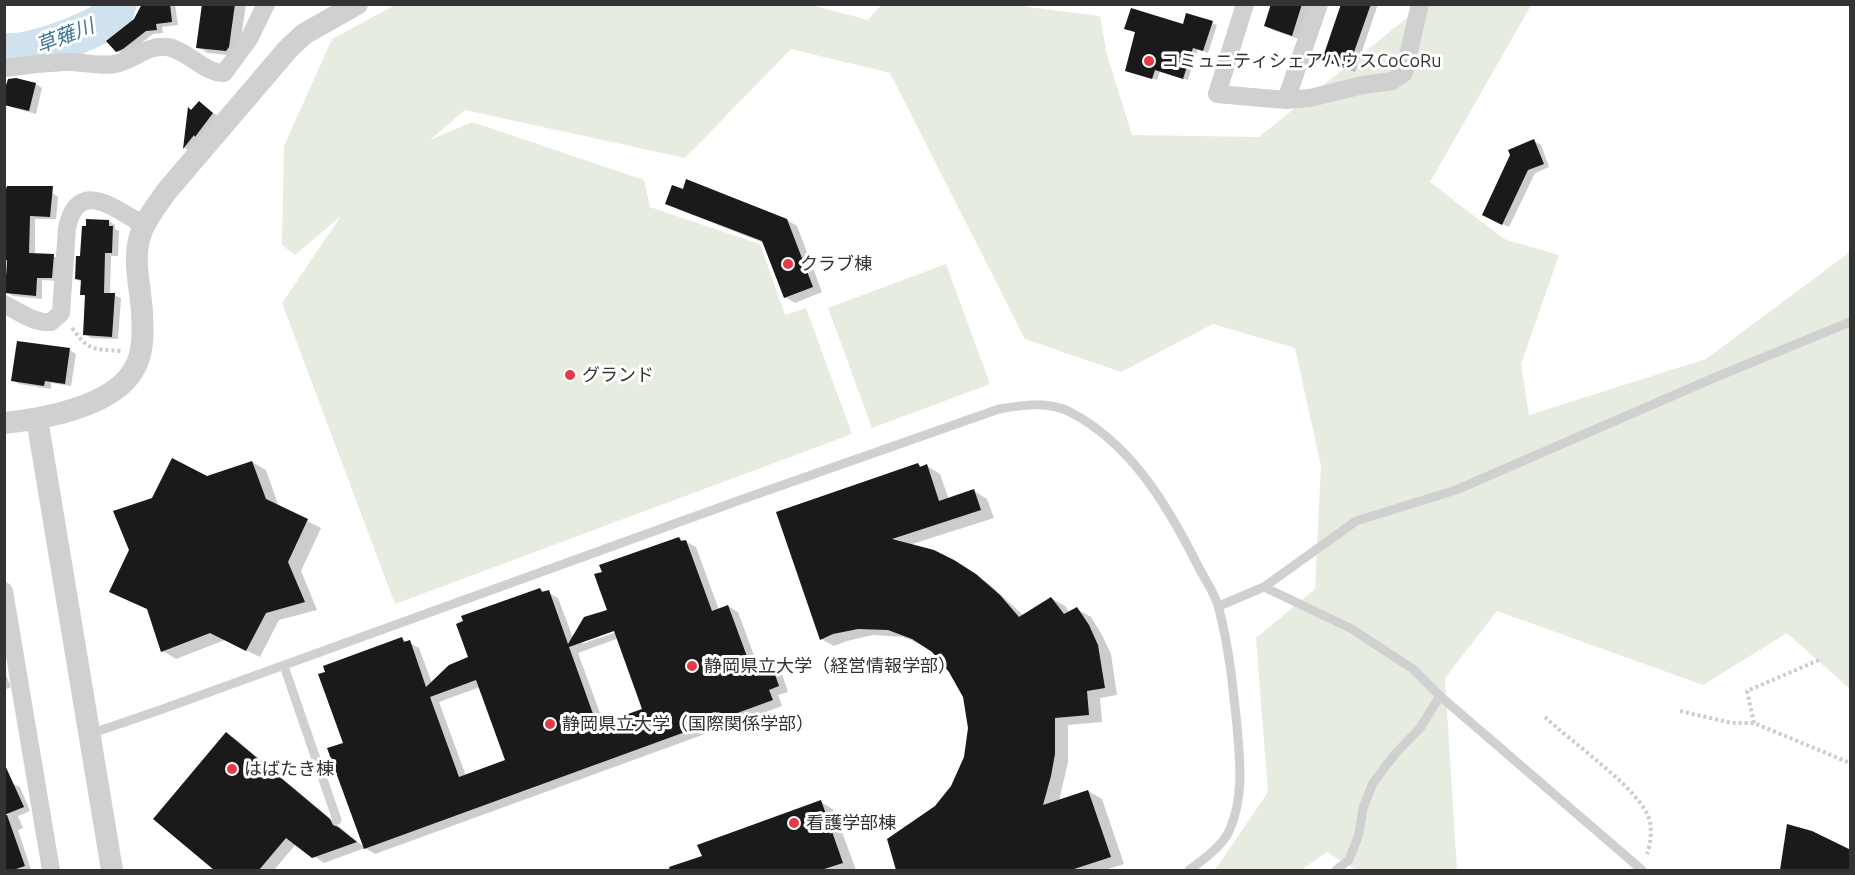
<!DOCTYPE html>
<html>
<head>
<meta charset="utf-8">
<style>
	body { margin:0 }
	#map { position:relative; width:1855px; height:875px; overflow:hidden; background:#fff; font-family:Ubuntu,sans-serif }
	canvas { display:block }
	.frame { position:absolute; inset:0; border:6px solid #333; pointer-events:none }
</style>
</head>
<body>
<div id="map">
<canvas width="1855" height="875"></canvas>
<div class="frame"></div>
</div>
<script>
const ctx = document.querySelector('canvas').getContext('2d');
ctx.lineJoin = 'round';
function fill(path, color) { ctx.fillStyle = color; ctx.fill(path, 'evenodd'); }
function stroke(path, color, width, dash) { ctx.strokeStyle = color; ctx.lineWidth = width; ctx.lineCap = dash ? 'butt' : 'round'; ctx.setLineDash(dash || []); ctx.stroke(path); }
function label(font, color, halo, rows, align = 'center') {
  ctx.font = font + ' Ubuntu,"Noto Sans JP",sans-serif'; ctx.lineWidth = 6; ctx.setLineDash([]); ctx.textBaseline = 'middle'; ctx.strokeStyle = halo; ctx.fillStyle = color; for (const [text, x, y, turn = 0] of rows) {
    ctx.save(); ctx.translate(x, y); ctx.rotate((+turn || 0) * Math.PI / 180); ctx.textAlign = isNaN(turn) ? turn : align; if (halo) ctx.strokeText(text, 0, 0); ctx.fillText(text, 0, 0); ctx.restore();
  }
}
fill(new Path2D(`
	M807 4 868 20 881 5 1005 4 1100 16 1107 55 1132 135 1259 137 1423 5H1533L1530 7 1430 182 1504 239 1559 255 1521 364 1529 415 1706 359 1850 252V689L1787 633 1703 685 1497 611 1445 678 1457 870H1356L1327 852 1301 870H1215L1268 792 1256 638 1315 589 1321 466 1295 348 1213 324 1121 372 1025 339 890 73 791 49 685 158 465 110 430 140 472 122 644 180 650 207 760 244 785 315 806 308 852 434 395 604 282 303 341 216 295 255 282 245 284 146 332 39 395 5Z
	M946 264 990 384 872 428 828 308Z`), '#e6ecdf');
fill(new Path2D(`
	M142 4H175L178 25 162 27 163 33 153 34 130 52 124 55 117 51Z
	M204 4H246L239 52 237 56 208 53 198 47Z
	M1273 4H1313L1302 40 1275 31 1266 26Z
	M1343 4H1378L1355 72 1324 60Z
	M1212 23 1217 25 1208 53 1198 49 1188 80 1160 72 1157 80 1127 70 1137 33 1131 31Z
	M36 84 42 88 36 114 4 105Z
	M200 103 219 117 190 151 184 148 189 110 192 111Z
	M1534 141 1541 145 1549 167 1535 173 1509 227 1490 218Z
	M52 193 58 197 56 219H35V254L53 256 60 259 58 281 42 280V299L13 296 7 292 8 263 4 262V196Z
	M667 203 787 220 797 226 822 292 795 303 785 297 764 243 677 209Z
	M109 221 115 225V229L119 231 118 256H111L110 294 121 298 118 339 91 338 85 334 86 297 82 294V282L76 279 82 258Z
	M70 350 76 354 71 386 51 383V389L19 384 13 380Z
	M252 462 266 470 279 507 321 528 301 571 317 610 279 620 260 657 225 640 176 659 163 651 149 610 111 592 153 499Z
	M918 464 923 467 927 466 940 474 949 500 974 491 987 499 994 518 909 545 967 570 989 584 1024 616 1051 598 1065 606 1070 613 1077 609 1091 617 1102 635 1111 654 1117 695 1100 698 1102 722 1068 725V762L1059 801 1088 791 1102 799 1124 864 1105 870H898L889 839 936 807 952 787 966 757 969 727 964 697 951 671 933 651 923 645 903 637 873 635 847 641 834 646 821 639Z
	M679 538 696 547 719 610 728 606 738 612 759 669 771 665 781 671 788 692 778 695 782 706 375 854 365 848 324 863 296 844 274 870H217L155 818 226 734 237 740 365 848 345 743 402 639 419 648 432 683 469 658 540 589 558 598 573 638 609 611ZM621 627 622 630 582 644V641ZM619 638 644 710 604 724 578 653ZM480 687 507 761 466 776 439 702Z
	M4 670 11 687 4 690Z
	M4 780 20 787 30 811 18 816 23 828 18 830 31 870H4Z
	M821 802 834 810 856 870H663L703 857Z
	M1850 852V870H1784L1782 865Z`), '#0003');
stroke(new Path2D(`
	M4 52C26 57 94 31 111 17 114 14 116 9 117 4`), '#cfe2ee', 39);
fill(new Path2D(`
	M142 4H170L172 22 156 24 157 30 146 31 123 49 116 52 106 41 134 19Z
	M202 4H235L229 47 226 51 196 48Z
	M1271 4H1302L1292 36 1264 26Z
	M1341 4H1371L1348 69 1322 60Z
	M1131 8 1183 24 1186 13 1213 21 1203 51 1193 48 1183 79 1155 70 1152 79 1125 71 1135 32 1124 29Z
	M16 78 36 83 29 111 4 105V91L8 79Z
	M199 101 213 113 195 137 194 135 183 149 188 107 191 110Z
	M1534 139 1544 164 1528 170 1502 225 1482 215 1510 155 1508 150Z
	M686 179 787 219 813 287 784 298 762 241 665 204 672 185 683 189Z
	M7 186H53L50 217 30 216 29 253 54 254 52 278H37L36 296 5 293 7 260H4V194Z
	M86 219 109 220V226H113L112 253H105L104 293H115L112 337 83 335 85 295H80L81 280 75 279 76 256H80L82 226H86Z
	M17 341 70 348 65 384 45 381 44 386 11 381Z
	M172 458 207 476 252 461 266 499 308 519 288 562 305 602 266 613 246 651 210 633 161 652 147 609 109 592 129 550 113 511 152 498Z
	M918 463 920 467 927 464 939 501 974 489 981 510 892 539 934 550 954 560 976 574 1000 595 1019 617 1051 597 1064 614 1077 607 1089 625 1098 645 1105 688 1087 691 1089 715 1055 718V754L1051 776 1043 805 1088 790 1111 857 1071 870H896L887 839 935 806 951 786 964 757 968 728 963 697 949 672 932 652 912 639 888 630 858 629 833 634 820 640 776 512Z
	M679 537 681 541 686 540 712 611 728 605 752 670 771 663 779 686 769 690 773 700 364 849 327 748 343 743 318 674 325 672 323 666 402 637 404 642 410 640 426 687 449 665 468 657 456 624 463 621 461 616 540 588 542 592 549 590 568 644 584 617 607 610 594 574 602 572 599 565ZM614 631 642 709 597 725 569 647ZM476 680 505 760 459 777 430 697Z
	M226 732 330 819 333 825 338 827 357 842 312 858 286 838 259 870H214L153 819Z
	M4 763 24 807 4 815Z
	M821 800 843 863 821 870H670L669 867 702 856 697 845Z
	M4 815H7L25 866 13 870H4Z
	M1787 824 1812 831 1851 850V870H1780Z`), '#1a1a1a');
stroke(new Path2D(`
	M72 328C89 351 92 349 121 351
	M1680 711 1732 723H1754L1850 763
	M1545 717C1569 741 1644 791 1650 822 1652 831 1650 846 1647 854
	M1754 723 1747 691 1819 660`), '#cdcdcd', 4, [3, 3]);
stroke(new Path2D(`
	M1264 587 1352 629 1413 669 1440 696 1642 870
	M1219 606 1264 587 1356 521 1456 490 1716 377 1850 322
	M284 666 337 820
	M90 734 160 710 743 499 999 409C1023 405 1048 401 1070 412 1132 444 1169 508 1199 568 1206 581 1216 595 1219 609 1229 647 1233 687 1237 726 1240 761 1244 796 1230 829 1223 846 1203 860 1189 870
	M1336 870 1349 860 1359 834 1363 808 1373 783 1395 754 1420 728 1440 696`), '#d0d0d0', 9);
stroke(new Path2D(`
	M1245 4 1217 94 1286 100 1319 4
	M4 68C24 65 45 63 64 62 82 61 102 68 119 63 137 58 148 45 167 47 188 50 203 73 224 73L249 39 266 4
	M1286 100 1310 98 1363 85 1392 81 1404 73 1420 4
	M4 304C20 312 33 323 51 322L61 313 67 228C78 177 115 209 144 225
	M4 591 51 870`), '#d0d0d0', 18);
stroke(new Path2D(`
	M37 419 112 870
	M4 423C43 419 111 407 133 371 144 354 143 332 142 313 141 289 133 264 139 240 143 222 156 207 166 192L288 49 304 34 357 4`), '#d0d0d0', 22);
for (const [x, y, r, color] of [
	[1149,61,6,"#e63946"],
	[788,264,6,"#e63946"],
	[570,375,6,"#e63946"],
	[692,666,6,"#e63946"],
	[550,724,6,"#e63946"],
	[232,769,6,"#e63946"],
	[794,823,6,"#e63946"]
]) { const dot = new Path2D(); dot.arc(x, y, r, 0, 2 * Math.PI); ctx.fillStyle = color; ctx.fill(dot); stroke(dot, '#fff', 2); }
label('18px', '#333', '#fff', [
	["コミュニティシェアハウスCoCoRu",1161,61],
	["クラブ棟",800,264],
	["グランド",582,375],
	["静岡県立大学（経営情報学部）",704,666],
	["静岡県立大学（国際関係学部）",562,724],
	["はばたき棟",244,769],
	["看護学部棟",806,823]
], 'left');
label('italic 20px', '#3f7597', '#fff', [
	["草薙川",65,36,-21]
]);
</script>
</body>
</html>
